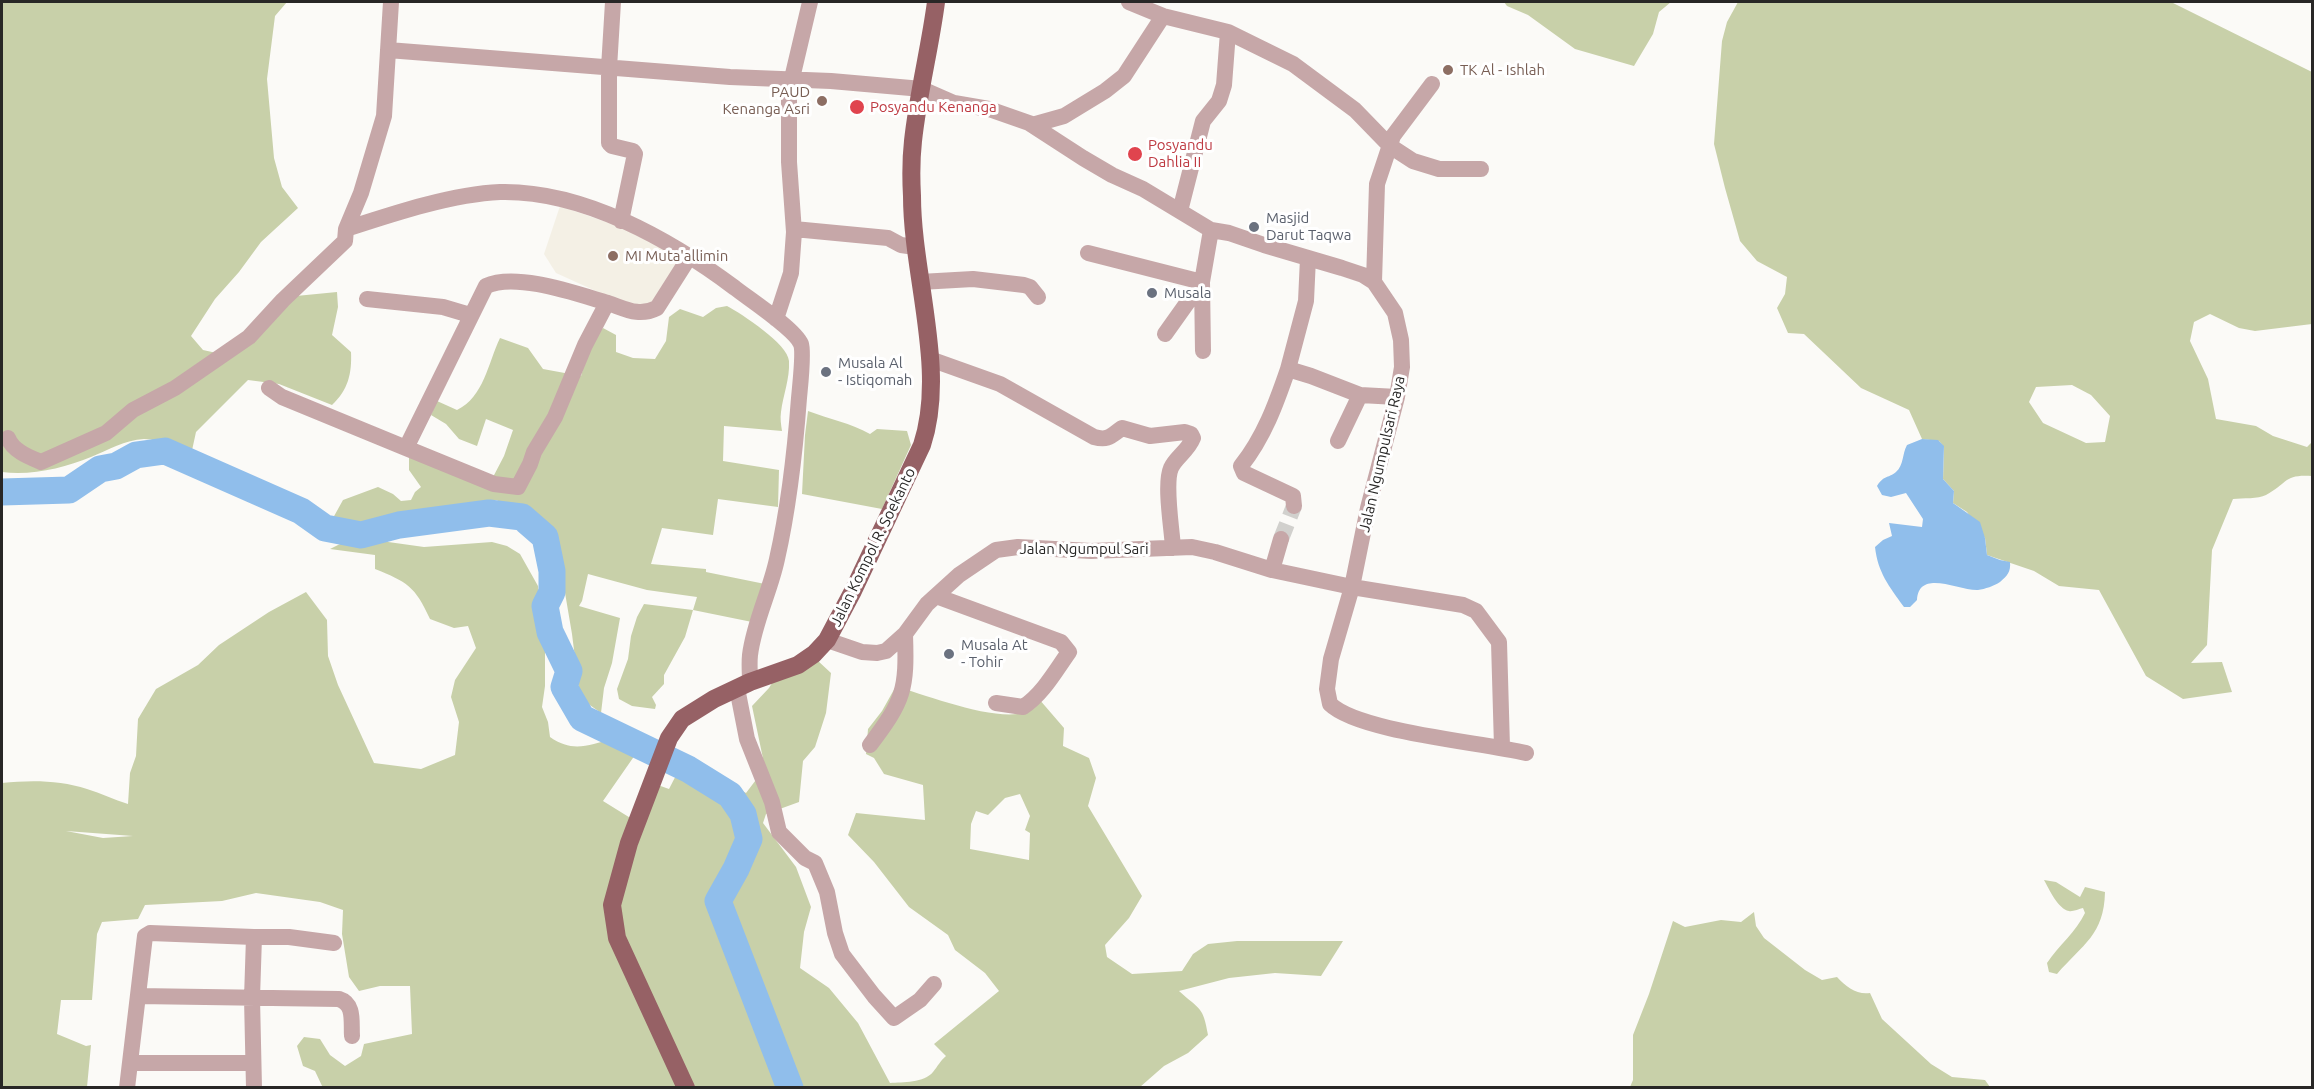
<!DOCTYPE html>
<html>
<head>
<meta charset="utf-8">
<style>
	body { margin:0 }
	#map { position:relative; width:2314px; height:1089px; overflow:hidden; background:#fbfaf7; font-family:Ubuntu,sans-serif }
	canvas { display:block }
	.frame { position:absolute; inset:0; border:3px solid #282726; pointer-events:none }
</style>
</head>
<body>
<div id="map">
<canvas width="2314" height="1089"></canvas>
<div class="frame"></div>
</div>
<script>
const ctx = document.querySelector('canvas').getContext('2d');
ctx.lineJoin = 'round';
function fill(path, color) { ctx.fillStyle = color; ctx.fill(path, 'evenodd'); }
function stroke(path, color, width, dash) { ctx.strokeStyle = color; ctx.lineWidth = width; ctx.lineCap = dash ? 'butt' : 'round'; ctx.setLineDash(dash || []); ctx.stroke(path); }
function label(font, color, halo, rows, align = 'center') {
  ctx.font = font + ' Ubuntu,sans-serif'; ctx.lineWidth = 6; ctx.setLineDash([]); ctx.textBaseline = 'middle'; ctx.strokeStyle = halo; ctx.fillStyle = color; for (const [text, x, y, turn = 0] of rows) {
    ctx.save(); ctx.translate(x, y); ctx.rotate((+turn || 0) * Math.PI / 180); ctx.textAlign = isNaN(turn) ? turn : align; if (halo) ctx.strokeText(text, 0, 0); ctx.fillText(text, 0, 0); ctx.restore();
  }
}
fill(new Path2D(`
	M560 206 618 226 685 259 658 303 640 311 556 273 544 254Z`), '#f4f0e5');
fill(new Path2D(`
	M2 2H287L275 16 267 79 274 158 282 187 298 208 261 242 239 272 215 299 191 336 203 350 230 356 296 296 337 292 338 307 332 335 351 352C352 374 348 390 332 405L279 384 248 380 196 432 191 455C175 450 162 439 144 439 125 440 108 450 91 457 64 468 31 476 2 472Z
	M1504 2H1671L1659 12 1653 34 1634 66 1575 49 1528 15 1507 6Z
	M1738 2H2171L2312 72V324L2255 331 2239 328 2210 314 2194 322 2190 341 2208 379 2216 419 2256 426 2273 436 2307 447 2312 442V476C2284 474 2288 483 2266 495 2258 499 2243 498 2233 499L2212 550 2207 645 2191 663 2222 662 2232 692 2183 699 2146 676 2099 590 2059 586 2034 571 1987 555 1985 538 1967 512 1953 503 1954 491 1943 479 1944 447 1939 441 1922 439 1909 410 1861 388 1804 334 1788 333 1777 308 1785 294 1787 277 1757 261 1740 241 1725 188 1714 144 1722 41 1727 22ZM2072 385 2091 395 2110 416 2105 442 2086 443 2043 423 2029 402 2036 387Z
	M727 306C742 314 788 344 789 361 790 379 783 395 781 412 780 418 781 425 782 431L724 426 723 461 779 470 778 507 718 499 713 535 662 528 651 564 706 569V572L765 584 752 622 693 610 685 637 664 675V684L652 697 656 705 655 709 632 706 619 699 617 689 628 659 631 636 637 617 644 604 693 610 697 597 647 590 588 574 582 601 579 606 620 618 612 663 604 688 601 713 580 698 572 634 563 581 546 525 536 517 496 500 443 507 402 519 368 523 333 518 343 500 378 487 393 494 401 501 411 500 415 492 421 487 409 470V457L492 479 504 456 513 430 486 419 477 446 459 439 446 424 431 415 437 401 457 410C484 397 488 363 500 338L528 348 543 369 581 376 589 345 603 328 616 335V352L633 358 655 359 666 341 669 317 680 309 703 317 716 308Z
	M808 411C829 419 851 423 870 434L877 429 907 431 911 445 882 509 802 494 805 435Z
	M374 540 424 547 492 542 507 546 520 554 538 586 545 642V686L542 707 548 722 550 737C573 753 588 745 613 739L635 755 603 801 632 819 655 784 669 789 687 754 715 776 746 793 765 768 752 706 769 688 784 663 817 660 831 673 826 713 815 747 803 761 799 802 766 814 763 823 796 867 811 907 804 932 800 968 829 988 858 1023 890 1083C903 1082 924 1083 933 1072 938 1066 940 1061 946 1056L934 1044 999 991 985 973 955 950 948 935 909 907 874 862 848 835 856 813 925 820 923 785 884 774 874 758 866 754 868 729 882 711 896 686C924 695 999 723 1025 712 1031 710 1035 703 1039 699L1064 728 1063 746 1089 758 1096 778 1088 806 1142 896 1129 918 1105 945 1107 957 1132 974 1182 971 1193 954 1208 944 1237 941H1343L1321 976 1275 973 1229 978 1179 991C1200 1010 1203 1006 1208 1035L1188 1053 1164 1066 1140 1087 323 1088 315 1071 303 1066 297 1046 304 1037 320 1039 330 1055 345 1066 361 1056 364 1044 412 1034 410 986H380L359 991 349 977 342 934 343 910 320 902 256 893 222 901 145 905 138 919 102 922 97 934 92 1000H61L57 1034 86 1046 91 1045 87 1087H2V783C30 780 60 780 87 789 101 793 114 800 128 804L130 773 136 756 138 719 156 689 198 665 219 645 269 612 306 592 327 620 328 656 338 685 374 763 421 769 455 755 459 722 451 697 455 680 476 648 468 626 454 628 430 619C415 586 407 582 375 569V555L330 549 346 541ZM1020 794 1030 816 1025 830 1030 833 1029 860 970 849 971 824 976 811 988 815 1005 798ZM66 831 133 836 103 838Z
	M2044 880 2056 882 2080 897 2085 887 2105 892C2104 935 2083 944 2057 974L2049 972 2047 963C2059 945 2076 932 2085 913L2083 908C2079 909 2072 912 2069 911 2058 909 2049 889 2044 880Z
	M1754 912 1756 926 1764 938 1805 970 1822 980 1837 977C1846 987 1857 995 1870 993L1882 1019 1931 1064 1952 1077 1985 1080 1990 1087H1630L1633 1080V1035L1649 994 1673 921 1685 927 1721 920 1741 922Z`), '#c8d0a9');
fill(new Path2D(`
	M1922 439 1938 440 1944 446 1943 479 1954 491 1953 503 1980 522 1985 538 1987 555 2000 560 2010 562C2011 572 2007 576 2000 582 1994 586 1985 589 1978 590 1959 591 1919 568 1917 600L1910 607H1904C1889 586 1878 573 1875 547L1883 540 1892 536 1889 523 1922 527 1923 519 1906 493 1891 497 1882 495 1877 486C1884 475 1887 479 1896 472 1904 465 1902 454 1907 445Z`), '#90beeb');
stroke(new Path2D(`
	M2 492 69 490 100 469 116 466 136 455 165 451 301 511 325 528 361 535 399 525 489 513 522 517 545 537 552 571V592L545 606 550 632 569 671 564 687 582 718 688 769 730 795 743 814 749 839 736 869 718 901 790 1088`), '#90beeb', 27);
stroke(new Path2D(`
	M1281 539 1294 506`), '#d1d0cd', 16, [16, 8]);
stroke(new Path2D(`
	M613 2 609 68V143L612 146 633 151 635 154 621 221
	M1129 2 1163 16 1228 32 1293 64 1355 110 1390 146 1413 161 1439 169H1481
	M388 50 730 77 831 81 922 89 954 103 989 109 1029 123 1083 158 1112 175 1143 189 1211 230 1229 233 1264 245 1342 268 1363 275 1374 282 1395 313 1401 340 1402 367 1397 397 1368 508 1352 587 1331 659 1327 689 1330 704C1359 732 1481 742 1526 753
	M1032 125 1064 116 1105 91 1124 76 1163 16
	M1180 211 1203 121 1219 101 1224 85 1228 32
	M346 229C392 214 452 194 500 192 583 190 671 240 735 288 749 299 795 329 801 344 804 352 800 387 799 398 795 452 789 506 777 559 770 592 754 622 750 655 749 664 750 674 750 682
	M794 229 888 238 901 245 915 247
	M1088 253 1202 282 1165 334
	M920 282 973 279 1024 285 1030 287 1038 297
	M1374 282 1377 184 1393 136 1432 84
	M367 299 443 307 470 315
	M607 303 585 345 555 417 534 452 530 464 518 487 494 484 406 448 486 286C516 272 577 294 608 303 626 309 639 317 657 308L690 256
	M776 319 791 273 794 232 789 162V91L810 2
	M1203 351 1202 282 1211 230
	M930 359 1000 384 1094 437C1108 441 1111 436 1122 428L1150 436 1185 432 1191 434 1193 438C1188 451 1176 457 1171 468 1164 484 1172 529 1173 548
	M1288 369 1306 301 1308 258
	M269 388 282 397 406 448
	M1360 395 1397 397
	M8 438C13 451 29 457 41 462L106 433 133 410 175 388 249 337 283 300 345 241 346 229 361 193 384 116 391 2
	M1294 506 1293 496 1244 473 1241 466C1264 437 1276 404 1288 369L1311 376 1360 395 1338 441
	M1281 539 1272 570 1352 587 1463 605 1476 611 1499 642 1502 747
	M936 596 1061 642 1069 652C1056 670 1043 694 1023 707L996 703
	M827 640 862 652 877 653 886 651 905 634 927 604 959 575 996 550 1018 547 1091 551 1192 547 1215 552 1272 570
	M737 688 747 739 772 802 779 832 805 858 815 863 827 892 835 933 842 954 874 996 894 1018 920 1000 934 984
	M870 745C904 700 907 690 905 634
	M254 937H289L334 943
	M138 996 339 999C355 1004 351 1022 352 1036
	M130 1063H252
	M127 1088 145 936 150 933 254 937 252 998 254 1088`), '#c6a7a8', 16);
stroke(new Path2D(`
	M686 1088 617 938 612 905 629 843 669 738 682 719 714 699 750 682 798 665 814 654 827 640 853 591 922 445C947 370 912 275 912 196 911 178 911 159 913 141 918 94 930 48 936 2`), '#966165', 18);
for (const [x, y, r, color] of [
	[1448,70,6,"#8d6e63"],
	[822,101,6,"#8d6e63"],
	[857,107,8,"#e0444e"],
	[1135,154,8,"#e0444e"],
	[1254,227,6,"#6b7280"],
	[613,256,6,"#8d6e63"],
	[1152,293,6,"#6b7280"],
	[826,372,6,"#6b7280"],
	[949,654,6,"#6b7280"]
]) { const dot = new Path2D(); dot.arc(x, y, r, 0, 2 * Math.PI); ctx.fillStyle = color; ctx.fill(dot); stroke(dot, '#fff', 2); }
label('15px', '#785e54', '#fff', [
	["TK Al - Ishlah",1460,70],
	["PAUD",810,92,"right"],
	["Kenanga Asri",810,109,"right"],
	["MI Muta'allimin",625,256]
], 'left');
label('15px', '#be3a42', '#fff', [
	["Posyandu Kenanga",870,107],
	["Posyandu",1148,145],
	["Dahlia II",1148,162]
], 'left');
label('15px', '#5b616d', '#fff', [
	["Masjid",1266,218],
	["Darut Taqwa",1266,235],
	["Musala",1164,293],
	["Musala Al",838,363],
	["- Istiqomah",838,380],
	["Musala At",961,645],
	["- Tohir",961,662]
], 'left');
label('15px', '#282726', '#fff', [
	["Jalan Ngumpulsari Raya",1382,454,-77],
	["Jalan Kompol R. Soekanto",873,547,-64],
	["Jalan Ngumpul Sari",1084,549]
]);
</script>
</body>
</html>
